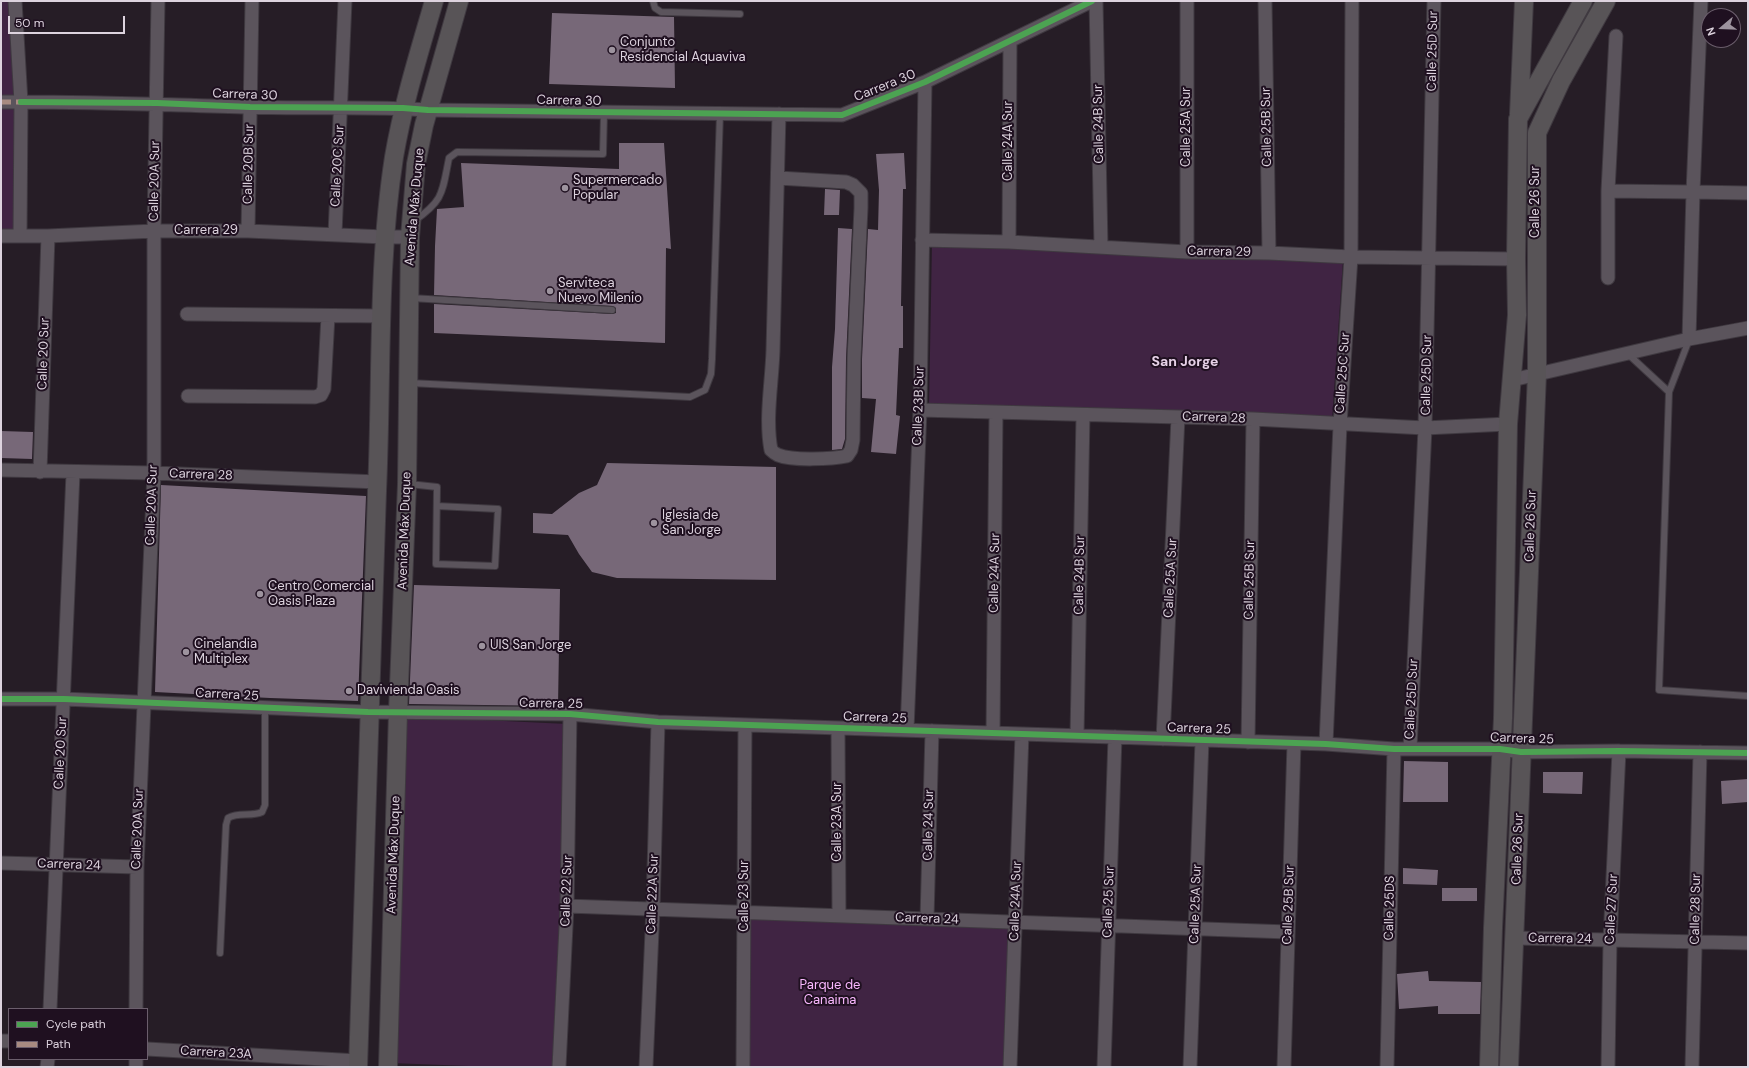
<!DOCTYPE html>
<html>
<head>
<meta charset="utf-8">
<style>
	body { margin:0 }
	#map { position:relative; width:1749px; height:1068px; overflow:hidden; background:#261d26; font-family:"DM Sans",sans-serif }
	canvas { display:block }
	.frame { position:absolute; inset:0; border:2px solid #ddd3de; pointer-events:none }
	.legend { position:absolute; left:8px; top:1008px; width:140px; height:52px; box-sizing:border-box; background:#1f1020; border:1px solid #6b5e6c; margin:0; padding:5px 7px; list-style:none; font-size:12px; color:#ddd3de }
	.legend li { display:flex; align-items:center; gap:8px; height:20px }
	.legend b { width:20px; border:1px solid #6b5e6c }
	.north { position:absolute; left:1701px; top:8px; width:40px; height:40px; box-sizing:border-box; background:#1f1020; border:1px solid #6b5e6c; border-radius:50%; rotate:251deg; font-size:11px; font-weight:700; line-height:16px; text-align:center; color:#ddd3de }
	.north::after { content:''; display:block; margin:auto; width:14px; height:18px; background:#9d939e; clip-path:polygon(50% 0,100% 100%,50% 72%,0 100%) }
	.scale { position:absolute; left:8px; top:16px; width:117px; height:18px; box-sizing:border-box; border:2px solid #ddd3de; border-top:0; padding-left:5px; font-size:12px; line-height:14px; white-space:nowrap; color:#ddd3de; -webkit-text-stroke:3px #1f1020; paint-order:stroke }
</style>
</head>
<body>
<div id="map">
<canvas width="1749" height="1068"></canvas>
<div class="frame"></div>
<ul class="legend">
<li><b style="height:5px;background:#4ca352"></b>Cycle path</li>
<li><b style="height:5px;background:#a88b81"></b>Path</li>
</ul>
<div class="north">N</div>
<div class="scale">50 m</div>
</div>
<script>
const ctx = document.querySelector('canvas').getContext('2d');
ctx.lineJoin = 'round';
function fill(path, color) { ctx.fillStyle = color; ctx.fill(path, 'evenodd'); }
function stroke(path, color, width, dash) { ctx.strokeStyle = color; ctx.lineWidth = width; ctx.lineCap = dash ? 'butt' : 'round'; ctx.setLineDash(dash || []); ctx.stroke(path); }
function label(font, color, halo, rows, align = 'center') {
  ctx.font = font + ' "DM Sans",sans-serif'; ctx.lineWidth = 4; ctx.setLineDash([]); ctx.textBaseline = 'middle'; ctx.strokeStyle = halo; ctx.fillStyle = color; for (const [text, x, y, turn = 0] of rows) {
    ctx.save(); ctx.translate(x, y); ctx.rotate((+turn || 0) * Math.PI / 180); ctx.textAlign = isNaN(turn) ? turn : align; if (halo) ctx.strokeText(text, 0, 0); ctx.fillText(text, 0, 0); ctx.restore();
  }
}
fill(new Path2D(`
	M1 1H11L16 100H1Z
	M15 106V233H1V107Z
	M932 243 1343 260 1332 420 929 407Z
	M400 716 567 724 563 914 553 1067H494L391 1063Z
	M751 918 1010 927 1004 1067H749Z`), '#402443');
fill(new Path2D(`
	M552 13 674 17 675 88 549 84Z
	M619 143H664L671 249 666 248 665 343 434 333V304L612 314 616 313V308L612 306 434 295 435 246 437 209 464 207 461 163 619 169Z
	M904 153 906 189H903L901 306H903V348H899L896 415 900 416 896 454 871 452 876 399 862 398V359L868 229 878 230 879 190 876 154Z
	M825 189 840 190 839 215H824Z
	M838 228 852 229 846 359 845 439 842 449 832 450V367L835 329Z
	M1 431 33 432 32 459 1 458Z
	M607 463 776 467V580L617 578 592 572 579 554 568 535 533 533V513L552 514 579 493 597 485Z
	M161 485 366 496 358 701 270 698 155 692Z
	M414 585 560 589 558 706 409 704Z
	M1404 761 1448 762V802H1403Z
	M1543 772H1583L1582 794 1543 793Z
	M1748 779V802L1722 804 1721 781Z
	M1403 868 1438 870 1437 885 1403 884Z
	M1442 888H1477V901H1442Z
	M1428 971 1429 981 1481 982 1480 1014H1438V1006L1399 1009 1397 974Z`), '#776878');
const lane = new Path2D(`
	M653 1 655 8 661 12 740 14
	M414 221C444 200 442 193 449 158L457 152 603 154 604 112
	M411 298 612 310
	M1628 354 1669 392 1659 690 1748 696
	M410 383 690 397 705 390 711 374 712 359 720 113
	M1669 392 1689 340
	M409 484 437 487 436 564 495 566 498 509 437 506
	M220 953 226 825 228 818C239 812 251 817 262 812L265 805V708`);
const street = new Path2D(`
	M15 1 21 102 20 236
	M1096 1 1101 246
	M1265 1 1269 253
	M1701 1 1693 192 1748 193
	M1 102C84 101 167 105 250 107 309 109 369 106 428 110L842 115 925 82 1092 1
	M778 178 846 182 853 185 861 193V208L854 359 853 440 851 450 847 456C832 459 793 461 778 455 776 454 773 452 771 450 765 418 772 383 773 350 775 271 777 193 779 114
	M1608 191 1693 192 1689 339
	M248 231 252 1
	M335 234 345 1
	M1 236H48L154 231H248L384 237H410
	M922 240 1009 242 1187 252 1269 253 1351 257 1516 259
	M1009 242 1010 41
	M1187 252V1
	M1608 278V191L1616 36
	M187 314 382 316
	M1512 380 1689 339 1748 328
	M188 396 315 397 321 395 324 389 328 316
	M920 410 1253 419 1425 428 1508 424
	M1 470 154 473 378 482
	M40 472 48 236
	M1 699H64L368 712 570 714 658 722 1326 744 1394 749H1500L1521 752 1619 751 1748 753
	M838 728 839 916
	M907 730 920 410 925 82
	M993 733 996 413
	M1077 736 1083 415
	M1163 739 1178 417
	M1248 742 1253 419
	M1326 744 1340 425 1351 257 1352 1
	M1410 749 1425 428 1434 1
	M1 863 137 867
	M567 906 1288 932
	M927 919 932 731
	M1515 938 1748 943
	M50 1009 73 473
	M136 1009 137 867 154 473V231L158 1
	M1 1041H9
	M147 1049 358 1061
	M47 1067 48 1059
	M136 1067V1059
	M559 1067 567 906 570 714
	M646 1067 653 908 658 722
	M743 1067 745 725
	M1010 1067 1022 734
	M1104 1067 1115 737
	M1190 1067 1202 740
	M1284 1067 1294 743
	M1387 1067 1394 749
	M1608 1067 1610 940 1619 751
	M1692 1067 1700 752`);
const secondary = new Path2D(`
	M1519 114 1524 1
	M358 1067C363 875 369 683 377 491 382 380 377 267 394 157 403 104 419 53 434 1
	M388 1067 398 712 407 484 410 237 416 164 424 125 459 1
	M1489 1067 1493 928 1503 718 1508 424 1517 315 1516 259 1518 119 1583 1
	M1509 1067 1537 373V133L1561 81 1606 1`);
stroke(lane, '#3f3940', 8);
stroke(street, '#3f3940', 15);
stroke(secondary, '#3f3940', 20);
stroke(lane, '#5b545c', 6);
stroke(street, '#5b545c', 13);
stroke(secondary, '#585457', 18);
stroke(new Path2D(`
	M1 102H21`), '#a88b81', 5, [10, 5]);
stroke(new Path2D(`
	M21 102 157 103 250 107 403 108 428 110 842 115 925 82 1092 1
	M1 699H64L368 712 570 714 658 722 1326 744 1394 749H1500L1521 752 1619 751 1748 753`), '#4ca352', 6);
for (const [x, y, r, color] of [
	[612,50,4,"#9d939e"],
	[565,188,4,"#9d939e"],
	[550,291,4,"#9d939e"],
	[654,523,4,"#9d939e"],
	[260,594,4,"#9d939e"],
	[482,646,4,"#9d939e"],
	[186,652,4,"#9d939e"],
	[349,691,4,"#9d939e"]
]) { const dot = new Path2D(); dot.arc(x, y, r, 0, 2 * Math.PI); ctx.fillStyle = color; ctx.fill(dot); stroke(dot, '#1f1020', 1.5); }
label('13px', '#ddd3de', '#1f1020', [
	["Conjunto",620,43],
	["Residencial Aquaviva",620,58],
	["Supermercado",573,181],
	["Popular",573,196],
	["Serviteca",558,284],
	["Nuevo Milenio",558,299],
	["Iglesia de",662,516],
	["San Jorge",662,531],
	["Centro Comercial",268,587],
	["Oasis Plaza",268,602],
	["Cinelandia",194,645],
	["Multiplex",194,660],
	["UIS San Jorge",490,646],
	["Davivienda Oasis",357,691]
], 'left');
label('13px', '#ddd3de', '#1f1020', [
	["Calle 25D Sur",1433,51,-89],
	["Carrera 30",885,86,-22],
	["Carrera 30",245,95,2],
	["Carrera 30",569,101,1],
	["Calle 24B Sur",1099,124,-91],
	["Calle 25A Sur",1187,127,-90],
	["Calle 25B Sur",1267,127,-91],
	["Calle 24A Sur",1009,141,-90],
	["Calle 20B Sur",249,164,-89],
	["Calle 20C Sur",338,166,-87],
	["Calle 20A Sur",155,181,-89],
	["Calle 26 Sur",1536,202,-90],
	["Avenida Máx Duque",415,207,-85],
	["Carrera 29",206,231],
	["Carrera 29",1219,252,1],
	["Calle 20 Sur",44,354,-88],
	["Calle 25C Sur",1343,373,-86],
	["Calle 25D Sur",1427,375,-89],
	["Calle 23B Sur",919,406,-88],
	["Carrera 28",1214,418,2],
	["Carrera 28",201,475,2],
	["Calle 20A Sur",152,505,-88],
	["Calle 26 Sur",1531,526,-88],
	["Avenida Máx Duque",405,531,-88],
	["Calle 24A Sur",995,573,-89],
	["Calle 24B Sur",1080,575,-89],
	["Calle 25A Sur",1171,578,-87],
	["Calle 25B Sur",1250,580,-89],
	["Carrera 25",227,695,3],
	["Calle 25D Sur",1412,699,-87],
	["Carrera 25",551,704,1],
	["Carrera 25",875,718,2],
	["Carrera 25",1199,729,2],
	["Carrera 25",1522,739,2],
	["Calle 20 Sur",61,753,-87],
	["Calle 23A Sur",838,822,-90],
	["Calle 24 Sur",929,825,-89],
	["Calle 20A Sur",138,829,-88],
	["Calle 26 Sur",1518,849,-88],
	["Avenida Máx Duque",394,855,-88],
	["Carrera 24",69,865,2],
	["Calle 22 Sur",567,891,-88],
	["Calle 22A Sur",653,894,-88],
	["Calle 23 Sur",745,896,-90],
	["Calle 24A Sur",1016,901,-88],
	["Calle 25 Sur",1109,902,-88],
	["Calle 25A Sur",1196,904,-88],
	["Calle 25B Sur",1289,905,-88],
	["Calle 25DS",1390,908,-89],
	["Calle 27 Sur",1612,909,-87],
	["Calle 28 Sur",1696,909,-89],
	["Carrera 24",927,919,2],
	["Carrera 24",1560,939,1],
	["Carrera 23A",216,1053,3]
]);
label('13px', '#f9b8fe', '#1f1020', [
	["Parque de",830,986],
	["Canaima",830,1001]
]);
label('bold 14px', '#e7d2e8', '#1f1020', [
	["San Jorge",1185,362]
]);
</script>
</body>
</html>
